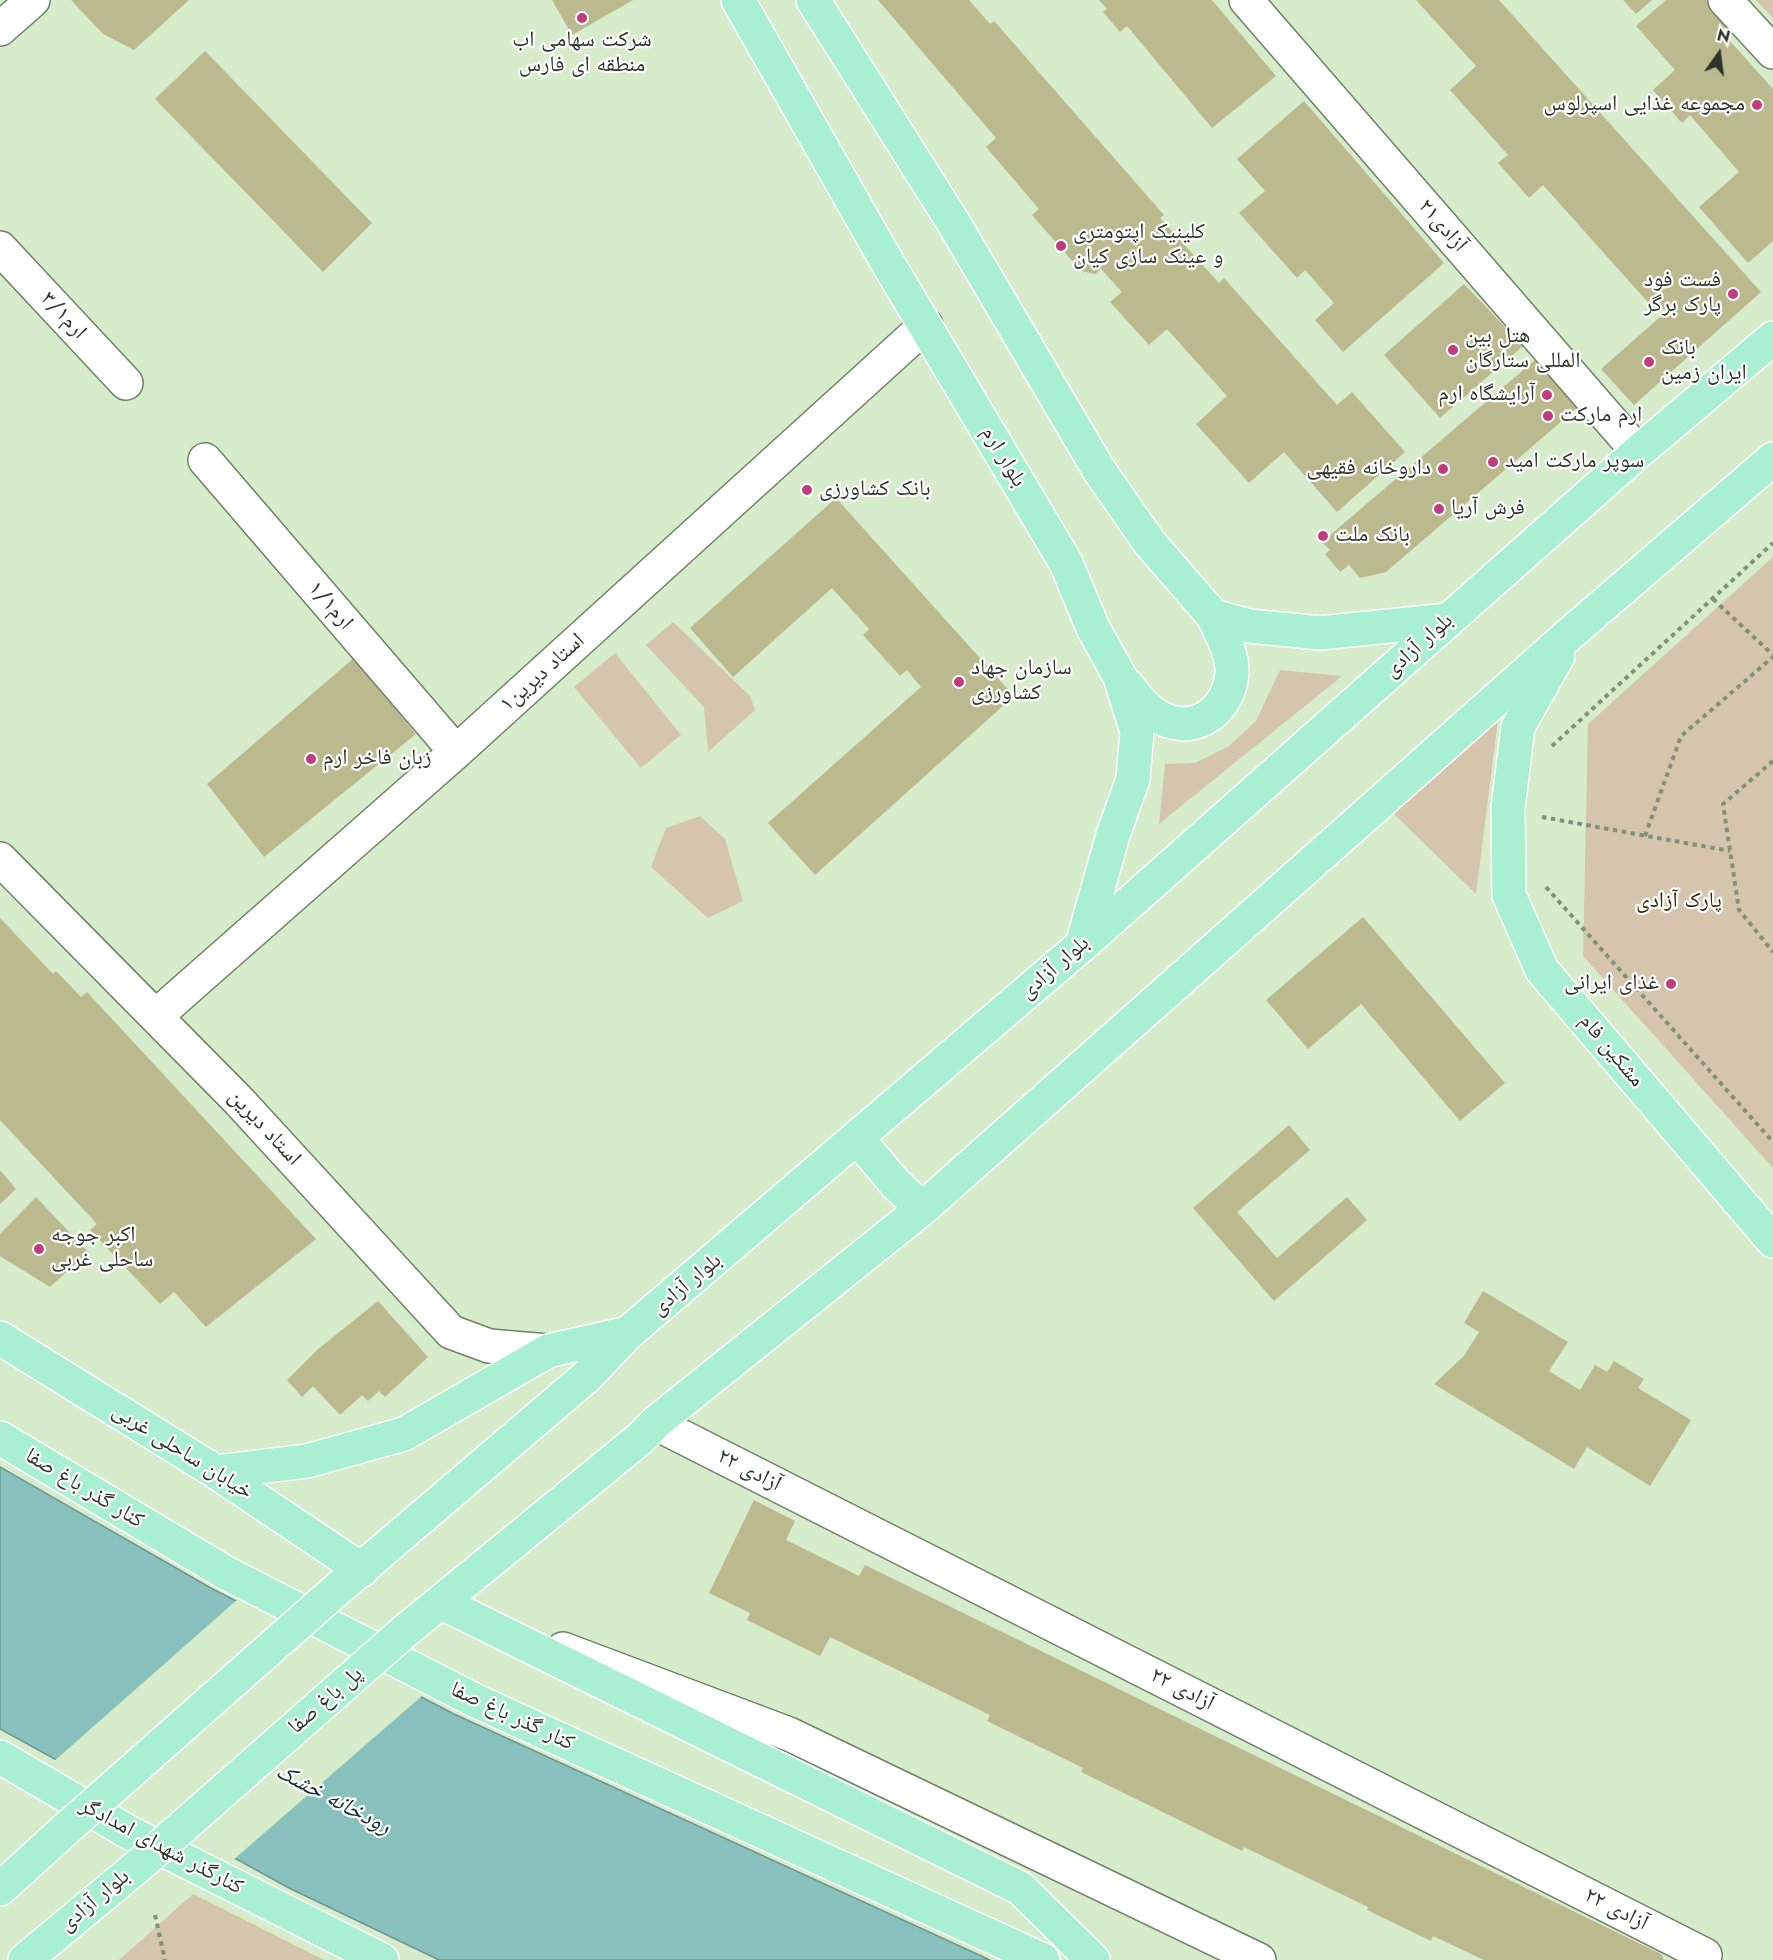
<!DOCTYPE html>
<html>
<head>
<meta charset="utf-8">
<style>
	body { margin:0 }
	#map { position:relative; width:1773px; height:1960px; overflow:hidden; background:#d6eccb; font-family:Jost,sans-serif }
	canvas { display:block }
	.north { position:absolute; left:1689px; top:24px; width:60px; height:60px; -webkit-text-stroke:4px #fff; paint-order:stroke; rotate:14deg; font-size:16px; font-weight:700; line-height:24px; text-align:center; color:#2c3427 }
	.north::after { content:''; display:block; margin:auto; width:21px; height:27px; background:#2c3427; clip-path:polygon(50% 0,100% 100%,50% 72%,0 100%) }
</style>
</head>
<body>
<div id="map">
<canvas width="1773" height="1960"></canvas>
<div class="north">N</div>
</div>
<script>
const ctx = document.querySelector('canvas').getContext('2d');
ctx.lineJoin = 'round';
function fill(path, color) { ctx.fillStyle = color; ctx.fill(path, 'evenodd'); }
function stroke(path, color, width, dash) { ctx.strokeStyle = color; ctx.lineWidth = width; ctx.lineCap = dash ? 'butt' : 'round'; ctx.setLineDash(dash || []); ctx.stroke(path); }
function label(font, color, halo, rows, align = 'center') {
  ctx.font = font + ' Jost,"Noto Naskh Arabic",sans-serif'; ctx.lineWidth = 4.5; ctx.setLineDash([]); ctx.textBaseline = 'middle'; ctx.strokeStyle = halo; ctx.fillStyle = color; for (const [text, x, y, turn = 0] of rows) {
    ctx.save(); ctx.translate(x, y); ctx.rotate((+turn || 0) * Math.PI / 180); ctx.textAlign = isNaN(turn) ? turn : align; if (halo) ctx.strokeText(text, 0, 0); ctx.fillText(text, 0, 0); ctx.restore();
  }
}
fill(new Path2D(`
	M1756 0H1773V18Z
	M1773 557V1168L1583 956 1588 724Z
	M673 622 750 696 755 710 708 752 704 707 646 645Z
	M615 653 681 735 641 768 574 687Z
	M1280 670 1342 676 1159 824 1165 764 1195 763 1229 746 1256 721Z
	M1500 704 1476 894 1390 810Z
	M700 816 725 839 743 901 708 918 651 867 666 828Z
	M193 1894 324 1960H119Z`), '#d5c5ac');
const water = new Path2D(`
	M0 1467 209 1587 454 1714 990 1960H439L289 1888 0 1729Z`);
fill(water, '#88c0bd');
stroke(water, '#6c9690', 1.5);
fill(new Path2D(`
	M238 1599 423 1695 232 1861 52 1763Z`), '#d6eccb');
fill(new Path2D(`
	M71 0H189L134 50 103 34Z
	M552 0H633L572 35Z
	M878 0H969L990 24 994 21 1164 215 1160 218 1219 283 1224 278 1337 405 1352 392 1405 452 1337 512 1284 452 1249 483 1196 424 1227 396 1167 329 1149 345 1110 302 1122 292 1101 269 1095 274 1081 271 1032 215 1039 209 986 147 996 138Z
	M1099 0H1212L1276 76 1212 128 1127 26 1120 32 1103 12 1107 9Z
	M1416 0H1499L1761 292 1634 405 1601 369 1668 310 1653 308 1543 185 1529 198 1498 163 1508 155 1450 90 1476 66Z
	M1623 0H1652L1636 14Z
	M1666 0H1707L1729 24 1721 31 1773 89V241L1748 263 1699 207 1739 172 1690 115 1682 123 1653 90 1675 70 1636 26Z
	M205 51 372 223 323 272 155 99Z
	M1304 101 1444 263 1343 352 1315 320 1334 303 1305 270 1297 278 1239 213 1265 191 1237 159Z
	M1464 284 1523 346 1440 418 1384 355Z
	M1535 360 1577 408 1386 572 1360 578 1349 565 1340 572 1325 554 1330 550 1322 542Z
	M836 498 1014 696 815 875 768 823 921 687 907 670 900 676 863 635 869 629 832 588 733 677 690 628Z
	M354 658 416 734 264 857 207 784Z
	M1363 917 1505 1083 1460 1121 1361 1004 1308 1049 1266 1000Z
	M0 918 53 974 56 971 81 997 87 992 316 1239 206 1327 174 1292 160 1304 90 1230 97 1224 0 1120Z
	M1289 1125 1310 1150 1237 1212 1277 1258 1347 1197 1367 1220 1274 1301 1193 1208Z
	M0 1170 16 1189 0 1204Z
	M36 1197 88 1252 50 1287 0 1256V1234Z
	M1483 1291 1568 1342 1549 1371 1580 1390 1595 1365 1607 1372 1614 1361 1644 1379 1638 1388 1691 1420 1650 1486 1587 1447 1574 1469 1434 1384 1464 1356 1479 1332 1464 1323Z
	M378 1301 428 1357 385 1397 379 1391 368 1401 362 1395 340 1415 313 1386 302 1397 287 1380 317 1350Z
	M754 1500 795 1521 786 1540 859 1576 865 1565 1661 1954 1664 1960H1484L1433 1936 1431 1941 1367 1910 1368 1907 1244 1847 1242 1851 1081 1772 1083 1768 987 1721 990 1715 830 1637 820 1656 747 1620 750 1613 709 1593Z`), '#bbba8f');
const minor = new Path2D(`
	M1246 0 1638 452
	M1725 0 1773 52
	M0 29 33 0
	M0 248 126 383
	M205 460 456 752
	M0 859 239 1101 451 1332 489 1346 548 1351
	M156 1016 456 752 926 325
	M655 1423 1705 1955 1703 1960
	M563 1649 789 1734 1259 1960`);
const major = new Path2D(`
	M738 0 886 260 1066 563 1093 628 1120 677 1137 732 1133 779 1113 835 1082 945
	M813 0 953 222 1099 470 1149 542 1213 616 1249 626 1320 633 1448 620
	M1558 656 1518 727 1508 808 1509 895 1542 970 1773 1241
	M1127 685C1135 696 1144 708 1156 715 1191 738 1229 713 1232 673 1233 654 1221 633 1213 616
	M858 1139 895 1183 922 1209
	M0 1338 216 1472 362 1570
	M0 1438 226 1573 476 1701 1043 1960
	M216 1472 307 1461 404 1434 548 1351 628 1333
	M333 1593 586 1377 628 1333 1082 945 1638 452 1773 338
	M442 1603 1020 1888 1093 1960
	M405 1631 642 1437 655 1423 922 1209 1572 632 1773 459
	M0 1757 130 1833 382 1960
	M0 1889 67 1828
	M25 1960 138 1866`);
stroke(minor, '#6e8264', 36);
stroke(major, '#fff', 36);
stroke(new Path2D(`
	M1713 599 1773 655
	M1552 746 1773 543
	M1773 761 1723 804 1739 910 1773 952
	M1542 817 1730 851
	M1645 836 1681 736 1773 657
	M1546 887 1773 1142
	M155 1915 165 1960`), '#819079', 4, [4.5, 4.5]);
stroke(minor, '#fff', 33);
stroke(major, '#a9efd1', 33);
const majorBridge = new Path2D(`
	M67 1828 333 1593
	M138 1866 405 1631`);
stroke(majorBridge, '#fff', 36, []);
stroke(majorBridge, '#a9efd1', 33);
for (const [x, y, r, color] of [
	[582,18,6,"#c23c7d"],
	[1757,105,6,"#c23c7d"],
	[1061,246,6,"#c23c7d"],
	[1733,294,6,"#c23c7d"],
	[1453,350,6,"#c23c7d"],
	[1649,362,6,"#c23c7d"],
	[1547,395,6,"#c23c7d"],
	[1548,416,6,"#c23c7d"],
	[1493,462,6,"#c23c7d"],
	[1443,469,6,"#c23c7d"],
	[807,490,6,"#c23c7d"],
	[1439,509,6,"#c23c7d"],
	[1323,536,6,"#c23c7d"],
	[959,682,6,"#c23c7d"],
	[311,759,6,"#c23c7d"],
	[1671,984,6,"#c23c7d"],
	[39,1249,6,"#c23c7d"]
]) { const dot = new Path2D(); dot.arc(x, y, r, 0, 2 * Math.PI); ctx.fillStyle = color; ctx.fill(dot); stroke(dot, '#fff', 2); }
label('22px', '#2c3427', '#fff', [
	["شرکت سهامی اب",582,41,"center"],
	["منطقه ای فارس",582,66,"center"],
	["مجموعه غذایی اسپرلوس",1745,105,"right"],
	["کلینیک اپتومتری",1073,233],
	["و عینک سازی کیان",1073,258],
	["فست فود",1721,281,"right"],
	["پارک برگر",1721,306,"right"],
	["هتل بین",1465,337],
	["المللی ستارگان",1465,362],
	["بانک",1661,349],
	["ایران زمین",1661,374],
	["آرایشگاه ارم",1535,395,"right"],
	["ارم مارکت",1560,416],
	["سوپر مارکت امید",1505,462],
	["داروخانه فقیهی",1431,469,"right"],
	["بانک کشاورزی",819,490],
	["فرش آریا",1451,509],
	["بانک ملت",1335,536],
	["سازمان جهاد",971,669],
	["کشاورزی",971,694],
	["زبان فاخر ارم",323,759],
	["غذای ایرانی",1659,984,"right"],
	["اکبر جوجه",51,1236],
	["ساحلی غربی",51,1261]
], 'left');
label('22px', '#2c3427', '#fff', [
	["آزادی۲۱",1442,226,49],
	["۳/۱ارم",63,316,47],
	["بلوار ارم",1003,457,59],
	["۱/۱ارم",330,606,49],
	["بلوار آزادی",1419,646,-42],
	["استاد دیرین۱",543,673,-42],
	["بلوار آزادی",1055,968,-41],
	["مشکین فام",1611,1051,50],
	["استاد دیرین",264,1128,47],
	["بلوار آزادی",687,1285,-40],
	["خیابان ساحلی غربی",182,1452,32],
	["آزادی ۲۲",749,1471,27],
	["کنار گذر باغ صفا",84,1489,31],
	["آزادی ۲۲",1182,1690,27],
	["پل باغ صفا",326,1701,-41],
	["کنار گذر باغ صفا",512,1717,25],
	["کنارگذر شهدای امدادگر",161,1847,28],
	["بلوار آزادی",95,1901,-40],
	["آزادی ۲۲",1616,1910,27]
]);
label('22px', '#372605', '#fff', [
	["پارک آزادی",1679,902]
]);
label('italic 24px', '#12302f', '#fff', [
	["رودخانه خشک",333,1800,28]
]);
</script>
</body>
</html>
